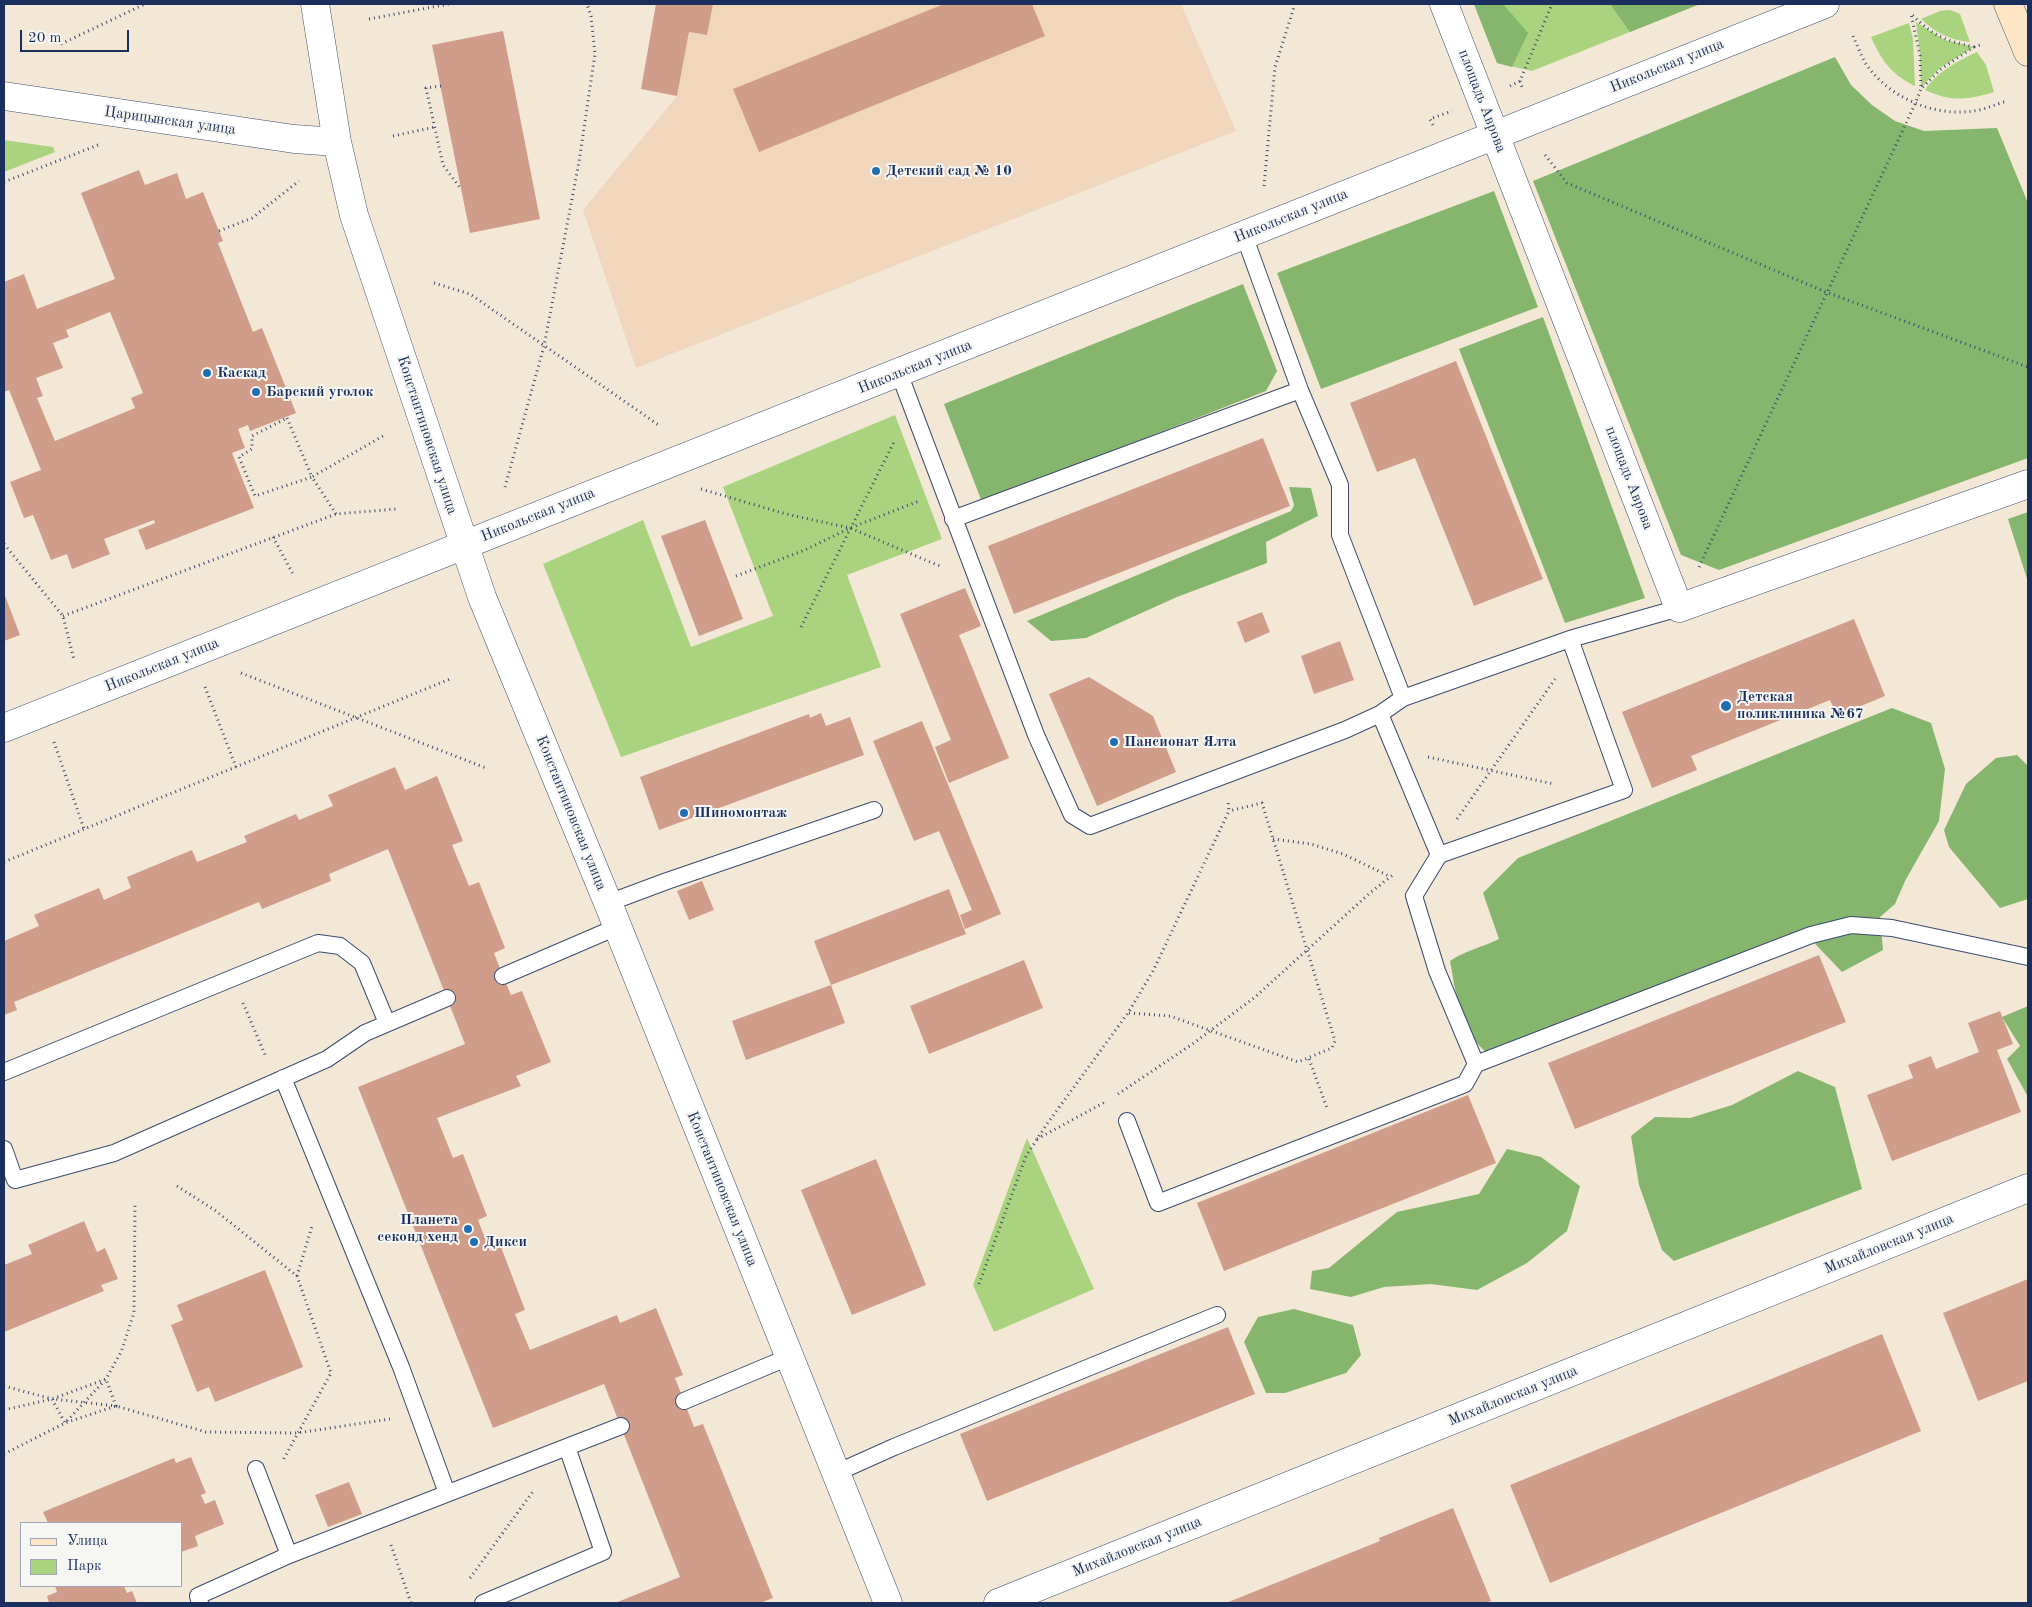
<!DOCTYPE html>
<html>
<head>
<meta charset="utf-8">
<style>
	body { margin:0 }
	#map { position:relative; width:2032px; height:1607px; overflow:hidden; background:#f3e8d6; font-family:"Old Standard TT",serif }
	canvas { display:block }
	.frame { position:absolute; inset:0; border:5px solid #1b2f5e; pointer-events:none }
	.legend { position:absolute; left:20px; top:1522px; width:162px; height:65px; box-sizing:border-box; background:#f6f6f2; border:1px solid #9ea6b7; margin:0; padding:6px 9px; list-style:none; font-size:15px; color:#1b2f5e }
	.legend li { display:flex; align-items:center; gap:10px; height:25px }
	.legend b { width:25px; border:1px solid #9ea6b7 }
	.scale { position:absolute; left:20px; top:30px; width:109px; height:22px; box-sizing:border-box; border:2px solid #1b2f5e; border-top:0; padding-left:6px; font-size:15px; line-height:18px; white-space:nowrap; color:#1b2f5e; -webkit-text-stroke:4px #f6f6f2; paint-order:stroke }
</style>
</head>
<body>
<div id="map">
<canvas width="2032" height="1607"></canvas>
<div class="frame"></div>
<ul class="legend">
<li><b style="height:6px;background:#fde5c5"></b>Улица</li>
<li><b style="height:14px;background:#a9d37f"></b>Парк</li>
</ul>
<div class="scale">20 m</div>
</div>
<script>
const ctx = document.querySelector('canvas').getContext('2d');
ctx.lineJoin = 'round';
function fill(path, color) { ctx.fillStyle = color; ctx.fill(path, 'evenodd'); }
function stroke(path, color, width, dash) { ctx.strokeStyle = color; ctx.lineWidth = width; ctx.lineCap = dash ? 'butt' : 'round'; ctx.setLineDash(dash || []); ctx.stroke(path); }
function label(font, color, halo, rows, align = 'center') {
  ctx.font = font + ' "Old Standard TT",serif'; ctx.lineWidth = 4; ctx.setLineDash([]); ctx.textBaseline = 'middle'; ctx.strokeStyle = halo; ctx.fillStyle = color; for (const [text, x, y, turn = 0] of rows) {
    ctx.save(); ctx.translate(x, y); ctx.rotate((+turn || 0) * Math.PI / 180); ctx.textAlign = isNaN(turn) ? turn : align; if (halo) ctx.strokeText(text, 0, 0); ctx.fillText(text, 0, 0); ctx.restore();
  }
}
fill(new Path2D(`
	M713 4H1181L1236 131 636 368 583 210 677 96 689 32 707 35Z`), '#f0d6bc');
fill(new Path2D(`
	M1474 4H1700L1532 71 1497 63Z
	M1950 10 1960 14 1970 42C1949 40 1936 33 1921 19L1940 11Z
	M1916 22 1945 40 1974 47 1940 68 1921 88 1920 56Z
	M1909 23 1913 39 1915 86C1892 75 1881 60 1871 37Z
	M1977 52 1986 65 1994 92C1968 100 1950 102 1925 90 1936 73 1959 60 1977 52Z
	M4 140 53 147 55 152 4 172Z
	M895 415 942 539 847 575 881 667 621 757 543 564 643 520 691 647 773 616 723 487Z
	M1027 1138 1094 1289 994 1332 973 1285Z`), '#a9d37f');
fill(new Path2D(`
	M1474 4H1503L1528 33 1512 67 1497 63Z
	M1610 4H1700L1630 32Z
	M1835 57 1851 85 1872 105 1895 121 1924 131 1997 128 2028 203V458L1719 570 1681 555 1533 181Z
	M1494 191 1538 307 1321 389 1277 273Z
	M1243 284 1277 371 1266 391 982 502 944 404Z
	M1543 317 1645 598 1565 623 1459 349Z
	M1289 487 1311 488 1318 516 1266 542 1267 563 1177 597 1086 638 1051 641 1027 621 1291 511 1294 505Z
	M2028 512V582L2008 519Z
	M1892 708 1931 723 1945 769 1939 821 1905 881 1895 904 1880 917 1883 950 1842 972 1802 930 1489 1054C1460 1034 1456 993 1450 961 1464 951 1483 947 1499 939L1483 893 1518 858Z
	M2017 755 2028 766V899L2000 908 1949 847 1944 830 1966 784 1996 758Z
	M2028 1006V1102V1097L2007 1059 2020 1046 2002 1017Z
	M1798 1071 1835 1087 1862 1189 1674 1261 1662 1250 1639 1185 1631 1136 1655 1117 1690 1118 1732 1105Z
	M1507 1149 1541 1157 1580 1186 1567 1231 1527 1263 1477 1290 1431 1284 1384 1287 1351 1297 1310 1289 1312 1271 1329 1268 1397 1212 1479 1194Z
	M1294 1309 1353 1325 1361 1355 1346 1373 1285 1393H1266L1244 1342 1258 1317Z`), '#86b56e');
fill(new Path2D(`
	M656 4H713L707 35 689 32 677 96 641 89Z
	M944 4H1032L1045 36 759 152 733 89Z
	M503 31 540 219 470 233 432 45Z
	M139 170 145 185 177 173 186 199 203 192 223 241 218 243 253 332 262 328 296 413 250 431 248 425 238 429 245 448 232 453 254 508 146 550 138 530 155 523 154 520 104 539 110 554 72 569 67 554 51 560 33 515 24 518 10 482 41 470 9 390 4 392V282L24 274 37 309 115 279 81 193ZM110 312 143 393 131 398 135 408 55 441 37 398 43 396 36 378 63 368 53 343 69 337 66 330Z
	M1456 361 1543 579 1474 606 1415 458 1377 472 1350 403Z
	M1263 438 1290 506 1014 614 988 546Z
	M705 520 743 619 699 636 661 536Z
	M965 588 981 626 959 635 1009 758 949 783 935 747 951 740 900 614Z
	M4 593 20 635 4 641Z
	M1262 612 1270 632 1245 643 1237 622Z
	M1854 619 1885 696 1837 716 1830 700 1691 756 1697 770 1652 788 1622 712Z
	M1340 641 1354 680 1314 694 1301 656Z
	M1089 677 1153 716 1176 772 1097 806 1049 694Z
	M821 713 826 726 850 717 864 755 659 830 640 777 809 714 810 718Z
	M922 721 1001 914 965 929 960 915 972 910 939 831 914 841 873 741Z
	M395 767 405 790 437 776 463 841 452 845 469 886 479 882 505 948 494 953 503 976 511 995 522 991 551 1062 516 1076 521 1086 437 1118 453 1158 463 1154 487 1216 478 1220 490 1251 501 1247 525 1310 515 1314 530 1350 617 1315 620 1323 656 1308 683 1375 675 1378 694 1427 703 1424 773 1598 760 1603H615L680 1577 604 1384 493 1428 358 1087 465 1044 388 849 329 874 331 881 262 909 259 902 14 1002 17 1010 4 1015V941L39 926 34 915 99 888 104 900 131 888 127 877 192 850 197 862 247 842 244 836 296 814 299 820 333 806 328 795Z
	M702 881 714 910 689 920 677 891Z
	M949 889 966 934 831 985 814 941Z
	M1819 955 1846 1022 1575 1129 1548 1063Z
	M1024 960 1043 1008 929 1054 910 1006Z
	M831 985 845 1023 746 1060 732 1021Z
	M2000 1011 2013 1044 1997 1050 2021 1112 1892 1161 1867 1095 1913 1078 1908 1065 1931 1056 1936 1069 1979 1052 1968 1023Z
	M1468 1095 1496 1163 1224 1271 1197 1203Z
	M876 1159 926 1285 852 1315 801 1190Z
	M84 1221 97 1252 105 1248 118 1279 101 1285 104 1291 4 1332V1265L32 1254 28 1245Z
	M265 1270 303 1367 215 1402 209 1387 197 1392 171 1325 183 1320 177 1305Z
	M2028 1279V1381L1978 1401 1943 1313Z
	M1228 1327 1255 1394 987 1501 960 1434Z
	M1882 1334 1921 1431 1550 1583 1510 1485Z
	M191 1457 206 1493 201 1495 205 1504 215 1500 224 1524 195 1536 198 1546 181 1552V1523H48L43 1512 174 1458 176 1463Z
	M349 1482 362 1514 328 1527 315 1495Z
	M1453 1508 1491 1601 1484 1603H1226L1380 1541 1379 1538Z
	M55 1586H124L127 1593 132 1591 137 1603H49L47 1596 57 1592Z`), '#d09d8b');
const lane = new Path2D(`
	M1244 235 1300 390 1340 485V535L1403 698 1570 639 1679 608
	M899 373 1036 735 1072 815 1090 826 1345 730 1380 714 1403 698
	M953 519 1300 390
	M1380 714 1439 855
	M608 903 667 881 874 810
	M503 976 617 927
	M1476 1064 1437 971 1414 896 1439 855 1624 790 1570 639
	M4 1072 318 943 340 946 362 963 387 1023
	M283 1078 401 1367 447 1493
	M1127 1121 1158 1203 1465 1084 1476 1064 1811 935 1851 925 1892 928 2028 957
	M4 1149 15 1180 114 1153 327 1059 365 1033 447 998
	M684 1401 789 1357
	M256 1469 289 1555
	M836 1473 894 1447 1217 1315
	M200 1603 198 1596 289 1555 621 1426
	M483 1603 603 1552 567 1447`);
const street = new Path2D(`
	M315 4 337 142 354 215 482 597 608 903 888 1603
	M1444 4 1679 608 2028 484
	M4 96 294 139 337 142
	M4 728 1825 4
	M998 1603 2028 1188`);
const secondary = new Path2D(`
	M2008 4 2028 52`);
stroke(lane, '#3b4b70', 18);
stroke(street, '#3b4b70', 29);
stroke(secondary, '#3b4b70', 29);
stroke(new Path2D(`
	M369 19 449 4
	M1853 36C1857 45 1861 55 1866 64 1889 98 1937 119 1979 110 1989 108 1998 103 2008 101
	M61 44 145 4
	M1974 47 1983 44
	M1520 81 1523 90
	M441 86 426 88 443 165 461 189
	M1510 86 1520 81 1552 4
	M1433 125 1430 119 1452 111
	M393 136 435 127
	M1545 155 1567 183 1826 292 2028 367
	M4 182 98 145
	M1264 186 1275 67 1295 4
	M219 231 252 218 299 181
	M434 283 470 294 660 426
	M287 418 312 477 255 496 239 457 252 449V436Z
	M505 487 544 346 579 162 595 54 591 16 587 4
	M701 489 786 514 850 528 942 567
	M336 514 312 477 383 436
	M273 537 293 574
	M4 544 63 616 74 660
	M1699 567 1915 104 1921 89 1920 56 1911 14C1934 36 1943 40 1974 47L1941 69 1921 89
	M736 576 805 550 850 528 919 501
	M63 616 336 514 396 509
	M801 627 895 440
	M241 673 486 768
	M205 687 236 767
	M54 742 84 829
	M1428 757 1554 784
	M1457 819 1555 679
	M1273 839 1311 844 1343 854 1389 876
	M4 862 450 679
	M243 1003 266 1057
	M1129 1013 1170 1016 1298 1062 1332 1048 1335 1041 1262 803 1229 811
	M1309 1059 1327 1108
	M1118 1094 1194 1043 1254 998 1371 892 1394 874
	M1037 1139 1107 1101
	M177 1186 216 1211 297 1276 331 1373 282 1462
	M297 1276 312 1226
	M979 1284 1026 1156 1047 1124 1128 1013 1153 971 1229 811 1228 802
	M4 1386 52 1399 65 1423 106 1379 116 1406 53 1399
	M4 1410 52 1399 106 1379 121 1352 134 1313 135 1204
	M4 1454 65 1423 116 1406 206 1432 297 1433 390 1419
	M391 1545 411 1603
	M470 1578 534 1490`), '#3b4b70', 3, [1, 4]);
stroke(lane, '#fff', 16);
stroke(street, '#fff', 28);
stroke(secondary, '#fde5c5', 28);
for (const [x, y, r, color] of [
	[876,171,5,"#1f6fb2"],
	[207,373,5,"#1f6fb2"],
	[256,392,5,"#1f6fb2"],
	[1726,706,6,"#1f6fb2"],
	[1114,742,5,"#1f6fb2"],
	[684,813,5,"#1f6fb2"],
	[468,1229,5,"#1f6fb2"],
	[474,1242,5,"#1f6fb2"]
]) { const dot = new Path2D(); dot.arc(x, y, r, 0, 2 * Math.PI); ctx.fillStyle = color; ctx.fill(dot); stroke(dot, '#f6f6f2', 2); }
label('15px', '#1b2f5e', '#f6f6f2', [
	["Никольская улица",1667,66,-22],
	["площадь Аврова",1482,101,69],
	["Царицынская улица",170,121,8],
	["Никольская улица",1291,216,-22],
	["Никольская улица",915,367,-22],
	["Константиновская улица",427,435,72],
	["площадь Аврова",1629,478,69],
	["Никольская улица",538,515,-22],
	["Никольская улица",162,665,-22],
	["Константиновская улица",571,813,68],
	["Константиновская улица",722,1189,68],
	["Михайловская улица",1889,1244,-22],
	["Михайловская улица",1513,1396,-22],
	["Михайловская улица",1137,1547,-22]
]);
label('bold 15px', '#1b2f5e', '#f6f6f2', [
	["Детский сад № 10",886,171],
	["Каскад",217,373],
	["Барский уголок",266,392],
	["Детская",1737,697],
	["поликлиника №67",1737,714],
	["Пансионат Ялта",1124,742],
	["Шиномонтаж",694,813],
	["Планета",458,1220,"right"],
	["секонд хенд",458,1237,"right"],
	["Дикси",484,1242]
], 'left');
</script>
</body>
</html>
